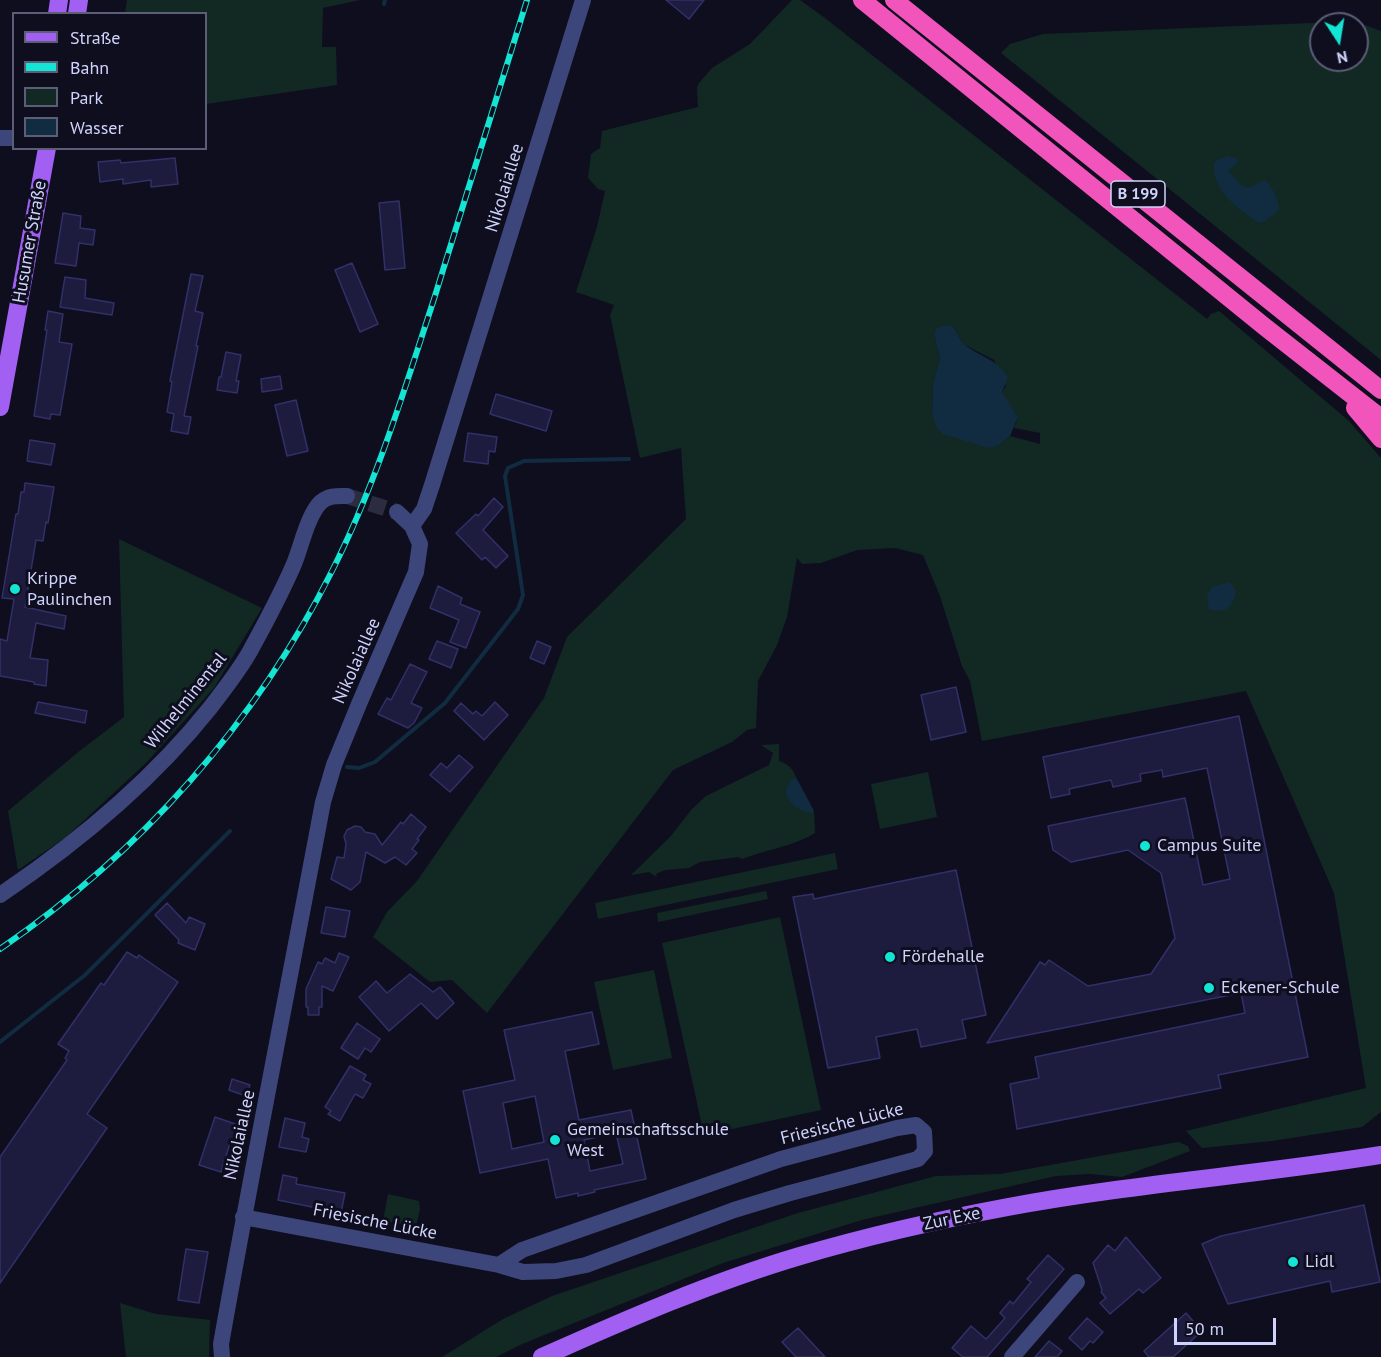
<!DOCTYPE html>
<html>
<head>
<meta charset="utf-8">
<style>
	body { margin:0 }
	#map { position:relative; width:1381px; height:1357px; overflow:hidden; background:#0e0e1f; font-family:"PT Sans",sans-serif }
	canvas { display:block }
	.legend { position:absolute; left:12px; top:12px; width:195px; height:138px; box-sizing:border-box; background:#0e0e1f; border:2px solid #5c5d77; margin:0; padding:8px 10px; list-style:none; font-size:18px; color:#d0d3fb }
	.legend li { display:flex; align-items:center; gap:12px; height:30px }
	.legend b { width:30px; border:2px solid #5c5d77 }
	.north { position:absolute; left:1309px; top:12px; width:60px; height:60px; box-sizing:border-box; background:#0e0e1f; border:2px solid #5c5d77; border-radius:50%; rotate:168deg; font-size:16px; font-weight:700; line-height:24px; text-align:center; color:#d0d3fb }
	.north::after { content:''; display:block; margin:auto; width:21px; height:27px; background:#13e4d3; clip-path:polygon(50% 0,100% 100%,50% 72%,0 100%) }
	.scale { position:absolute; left:1174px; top:1318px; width:102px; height:27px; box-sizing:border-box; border:3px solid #d0d3fb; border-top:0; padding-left:8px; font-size:18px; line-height:21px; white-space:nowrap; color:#d0d3fb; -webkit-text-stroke:4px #0e0e1f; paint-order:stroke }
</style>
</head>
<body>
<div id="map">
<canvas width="1381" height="1357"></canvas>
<ul class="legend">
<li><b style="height:8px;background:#a160f2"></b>Straße</li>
<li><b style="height:8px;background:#13e4d3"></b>Bahn</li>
<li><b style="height:16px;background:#122823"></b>Park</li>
<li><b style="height:16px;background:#112c40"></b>Wasser</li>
</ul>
<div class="north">N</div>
<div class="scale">50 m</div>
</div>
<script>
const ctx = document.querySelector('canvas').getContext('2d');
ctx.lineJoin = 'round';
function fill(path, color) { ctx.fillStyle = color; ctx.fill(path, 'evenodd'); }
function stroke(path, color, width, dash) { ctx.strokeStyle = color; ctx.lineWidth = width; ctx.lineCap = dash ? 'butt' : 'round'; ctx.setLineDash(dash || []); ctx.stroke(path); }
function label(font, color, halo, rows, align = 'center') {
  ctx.font = font + ' "PT Sans",sans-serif'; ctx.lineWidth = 6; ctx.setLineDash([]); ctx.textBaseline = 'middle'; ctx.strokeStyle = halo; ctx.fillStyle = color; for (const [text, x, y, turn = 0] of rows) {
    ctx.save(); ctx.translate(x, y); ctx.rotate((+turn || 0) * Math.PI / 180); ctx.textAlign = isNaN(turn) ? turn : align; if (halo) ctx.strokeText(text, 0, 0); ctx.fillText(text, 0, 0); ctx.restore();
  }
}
fill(new Path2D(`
	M127 0H360L323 8 322 47H336L337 85 206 104V14L125 13Z
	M792 0H800L825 18 1207 319 1211 314 1219 311 1349 421 1381 458V1112L1362 1127 1272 1141 1202 1148 1186 1131 1366 1088 1334 893 1246 691 982 741 970 681 962 666 940 596 923 555 895 548 857 550 821 563 802 564 797 558 787 617 777 645 758 681 756 728 747 730 732 742 673 770 487 1013 452 980 430 982 373 937 387 912 417 881 544 698 567 637 686 519 681 448 640 458 610 315 614 305 576 292 597 227 605 191 598 189 588 178 591 154 600 148 602 131 698 107 697 87 699 83 712 68 750 44ZM954 328 963 344 994 360 1006 386 1002 392C1005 401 1013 408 1018 417L1014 428 1040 433V444L1010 436 999 445 932 410 933 384 940 358 934 333Z
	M1312 23 1340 24H1321V60H1357V24L1365 25 1381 31V360L1001 53 1010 44 1043 34Z
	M119 539 262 608 214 688 146 763 65 838 18 870 8 811 77 753 124 717Z
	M779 744V761C789 764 793 769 797 779L794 778 813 813 814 811 815 833C789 848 770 848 743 859L738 857 700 862 689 868 665 870 656 874 657 877 649 872 631 875 670 837 692 809 706 796 769 765 773 753 761 745Z
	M928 772 937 817 880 829 871 784Z
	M835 853 838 869 598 919 595 903Z
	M766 891 768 899 658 922 657 913Z
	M780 917 821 1110 704 1135 662 943Z
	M654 970 672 1058 613 1070 594 982Z
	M1178 1142 1188 1146 1190 1151 1122 1177 1090 1174 1056 1176 862 1220 723 1263 522 1344 496 1357H442L503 1319 552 1296 798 1213 936 1176 1000 1174Z
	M388 1194 419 1201 420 1209 416 1226 383 1221Z
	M120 1303 156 1314 210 1320 209 1357H126Z`), '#122823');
fill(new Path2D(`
	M1227 156 1236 158 1239 162 1228 170 1241 185 1248 188 1265 180C1272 186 1279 200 1279 210L1265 221 1259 223C1238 208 1211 191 1214 162Z
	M951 325C957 330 959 340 965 345 980 357 998 359 1008 378L1002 392 1018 417 1010 436 999 445 989 448 943 434 936 427 932 410 933 384 940 358 934 334 938 327Z
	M1230 582 1236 591C1233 608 1226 613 1209 610L1207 596 1213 586Z
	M794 778 797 779 814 811 813 813C795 813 775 792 794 778Z`), '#112c40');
stroke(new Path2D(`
	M384 4 385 0
	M347 767 359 768 375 762 445 703 518 609 523 595 505 476 508 468 524 461 629 459
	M0 1042 85 975 230 831`), '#112c40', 4);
const building = new Path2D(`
	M666 0H704L689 19Z
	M175 158 178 184 151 187V180L123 184V179L100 182 98 162 120 160 121 163Z
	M399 201 405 268 385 270 379 203Z
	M63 213 81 216 80 228 95 230 93 245 79 243 76 266 55 263Z
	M352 263 378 324 360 332 335 270Z
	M191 274 203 276 195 311 203 313 196 346H198L184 416 191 417 188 434 171 431 174 414 167 412 172 382 170 381Z
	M65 277 86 280 85 298 114 303 112 315 60 307Z
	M48 311 63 314 59 342 72 344 60 415 51 414 50 419 34 416 47 330H45Z
	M226 352 241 355 236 381H239L237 393 217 390 219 377H221Z
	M280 376 282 389 262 392 261 379Z
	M496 394 552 411 546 431 490 414Z
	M296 400 308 451 287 456 275 405Z
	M468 433 497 437 495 452 489 451 488 464 464 461Z
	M30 440 55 444 51 465 27 461Z
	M25 483 54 487 48 523 46 522 43 541 36 540 25 607 66 616 64 629 36 623 30 658 48 660 46 686 34 684V682L0 676V639L7 641 14 599 2 598 16 514H18L21 492H24Z
	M494 498 503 507 483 530 508 556 496 568 485 557 482 560 456 533 476 514 478 516Z
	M438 586 462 598 460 604 480 612 466 648 450 642 459 620 430 608Z
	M437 641 458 649 451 668 429 659Z
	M537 641 551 647 544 664 530 658Z
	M410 664 427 672 411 703 422 708 414 723 408 728 378 714 387 698 391 700Z
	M956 687 966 732 931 740 921 695Z
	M38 702 87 711 85 723 35 713Z
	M495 702 508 715 484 740 454 711 461 703 473 714 476 711 482 716Z
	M1239 716 1308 1057 1218 1075 1221 1088 1017 1129 1010 1084 1039 1078 1035 1057 1245 1013 1241 993 987 1043 1040 962 1045 965 1049 960 1088 986 1151 974 1175 938 1161 873 1128 850 1071 862 1053 850 1048 826 1185 798 1203 885 1230 879 1207 768 1163 777 1162 770 1140 774 1141 781 1113 787 1111 780 1069 789 1070 794 1051 798 1043 757Z
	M459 755 473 767 450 792 430 775 441 763 447 768Z
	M411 814 426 827 417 839 419 840 412 849 417 853 406 865 395 857 385 863 366 852 360 882 351 890 331 879 337 857 344 858 346 844 344 836 347 830 355 826 361 827 365 832 375 834 382 845 401 822 403 824Z
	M956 870 986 1015 962 1020 966 1038 921 1047 917 1029 876 1037 880 1058 828 1068 793 897 813 894 814 899Z
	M167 903 186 923 189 917 205 924 195 950 178 943 179 940 155 915Z
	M326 907 350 911 345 937 321 933Z
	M127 952 137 958 139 955 178 982 87 1114 107 1128 0 1283V1157L67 1060 65 1058 69 1051 58 1044 101 983 104 985Z
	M339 953 349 957 333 991 322 986V1007H319V1015H308V1007H306V989L318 962 322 964 325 958 335 963Z
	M410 974 433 992 440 987 454 1003 437 1019 421 1003 389 1031 359 997 376 981 387 993Z
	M592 1012 599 1044 565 1051 579 1120 631 1110 646 1179 594 1190 595 1192 578 1196V1193L556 1198 548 1159 480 1173 463 1091 515 1080 504 1030ZM535 1096 544 1142 512 1149 503 1103ZM616 1133 623 1164 590 1171 584 1140Z
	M357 1023 380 1039 371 1052 365 1048 358 1059 341 1048Z
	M350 1066 366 1075 363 1080 371 1084 363 1098 355 1094 340 1121 328 1114 331 1111 325 1107Z
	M232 1079 250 1085 246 1096 229 1090Z
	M215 1117 244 1127 239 1143 231 1140 221 1172 199 1165Z
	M285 1118 305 1123 302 1137 309 1139 306 1152 279 1147Z
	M283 1175 297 1178 296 1184 345 1193 341 1213 278 1200Z
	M1364 1205 1380 1282 1332 1292 1330 1281 1228 1304 1202 1244 1221 1236Z
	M1126 1237 1161 1278 1143 1293 1139 1289 1110 1314 1100 1303 1106 1298 1101 1292 1102 1290 1093 1263 1108 1245 1115 1251Z
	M186 1249 208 1252 199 1303 178 1300Z
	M1048 1255 1064 1269 987 1357H963L952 1348 971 1326 986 1339 989 1336 1005 1318 1000 1313 1010 1301 1013 1304 1031 1282 1027 1279Z
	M1186 1313 1202 1331 1173 1357H1149L1144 1351Z
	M1087 1318 1103 1332 1093 1343 1090 1341 1082 1350 1069 1338Z
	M798 1328 825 1357H796L782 1342Z
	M1049 1341 1062 1351 1057 1357H1035Z`);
fill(building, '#1d1c3e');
stroke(building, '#313068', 1.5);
stroke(new Path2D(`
	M347 496 397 512`), '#2b2c40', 16, [16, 8]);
stroke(new Path2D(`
	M0 138H14
	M412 526 424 509 432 485 583 0
	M0 895C77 843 151 782 210 708 223 691 238 672 249 653 265 624 281 594 294 564 301 547 308 514 321 502 329 495 338 496 347 496
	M243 1217 499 1265 523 1272 556 1271 586 1265 734 1210 790 1193 918 1159 925 1151 924 1132 916 1125 897 1128 781 1159 522 1250 499 1265
	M222 1357 221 1344C253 1163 289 983 323 802L334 765 359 704 416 572 420 544 412 526 397 512
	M1012 1357 1077 1282`), '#3d467a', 16);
stroke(new Path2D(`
	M57 14 59 0
	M77 14 79 0
	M0 407 47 148
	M542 1357C627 1319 712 1282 800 1256 868 1236 938 1220 1008 1207 1131 1184 1257 1175 1381 1155`), '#a160f2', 18);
stroke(new Path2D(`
	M862 0 1265 327 1381 418
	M894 0 1381 390
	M1355 408 1381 439`), '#f155bc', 18);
const rail = new Path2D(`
	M0 949C140 853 256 723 332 571 376 484 404 391 434 299 465 199 496 100 527 0`);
stroke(rail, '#13e4d3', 6);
stroke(rail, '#0e0e1f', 4, [11]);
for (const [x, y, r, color] of [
	[15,589,6,"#13e4d3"],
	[1145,846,6,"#13e4d3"],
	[890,957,6,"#13e4d3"],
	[1209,988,6,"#13e4d3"],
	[555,1140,6,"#13e4d3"],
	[1293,1262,6,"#13e4d3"]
]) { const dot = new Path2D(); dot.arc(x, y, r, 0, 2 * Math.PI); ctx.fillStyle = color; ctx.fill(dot); stroke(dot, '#0e0e1f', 2); }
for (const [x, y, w] of [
	[1138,194,54]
]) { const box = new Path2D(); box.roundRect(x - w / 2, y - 13, w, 26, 4.5); ctx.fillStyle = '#0e0e1f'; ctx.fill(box); stroke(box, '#d0d3fb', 1.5); }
label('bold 16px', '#d0d3fb', null, [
	["B 199",1138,194]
]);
label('18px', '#d0d3fb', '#0e0e1f', [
	["Nikolaiallee",505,188,-73],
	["Husumer Straße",30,242,-80],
	["Nikolaiallee",357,661,-66],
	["Wilhelminental",186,701,-51],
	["Friesische Lücke",842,1124,-14],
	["Nikolaiallee",240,1135,-78],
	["Zur Exe",952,1219,-12],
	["Friesische Lücke",375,1222,11]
]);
label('18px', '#d0d3fb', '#0e0e1f', [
	["Krippe",27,579],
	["Paulinchen",27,600],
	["Campus Suite",1157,846],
	["Fördehalle",902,957],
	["Eckener-Schule",1221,988],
	["Gemeinschaftsschule",567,1130],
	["West",567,1151],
	["Lidl",1305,1262]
], 'left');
</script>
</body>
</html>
